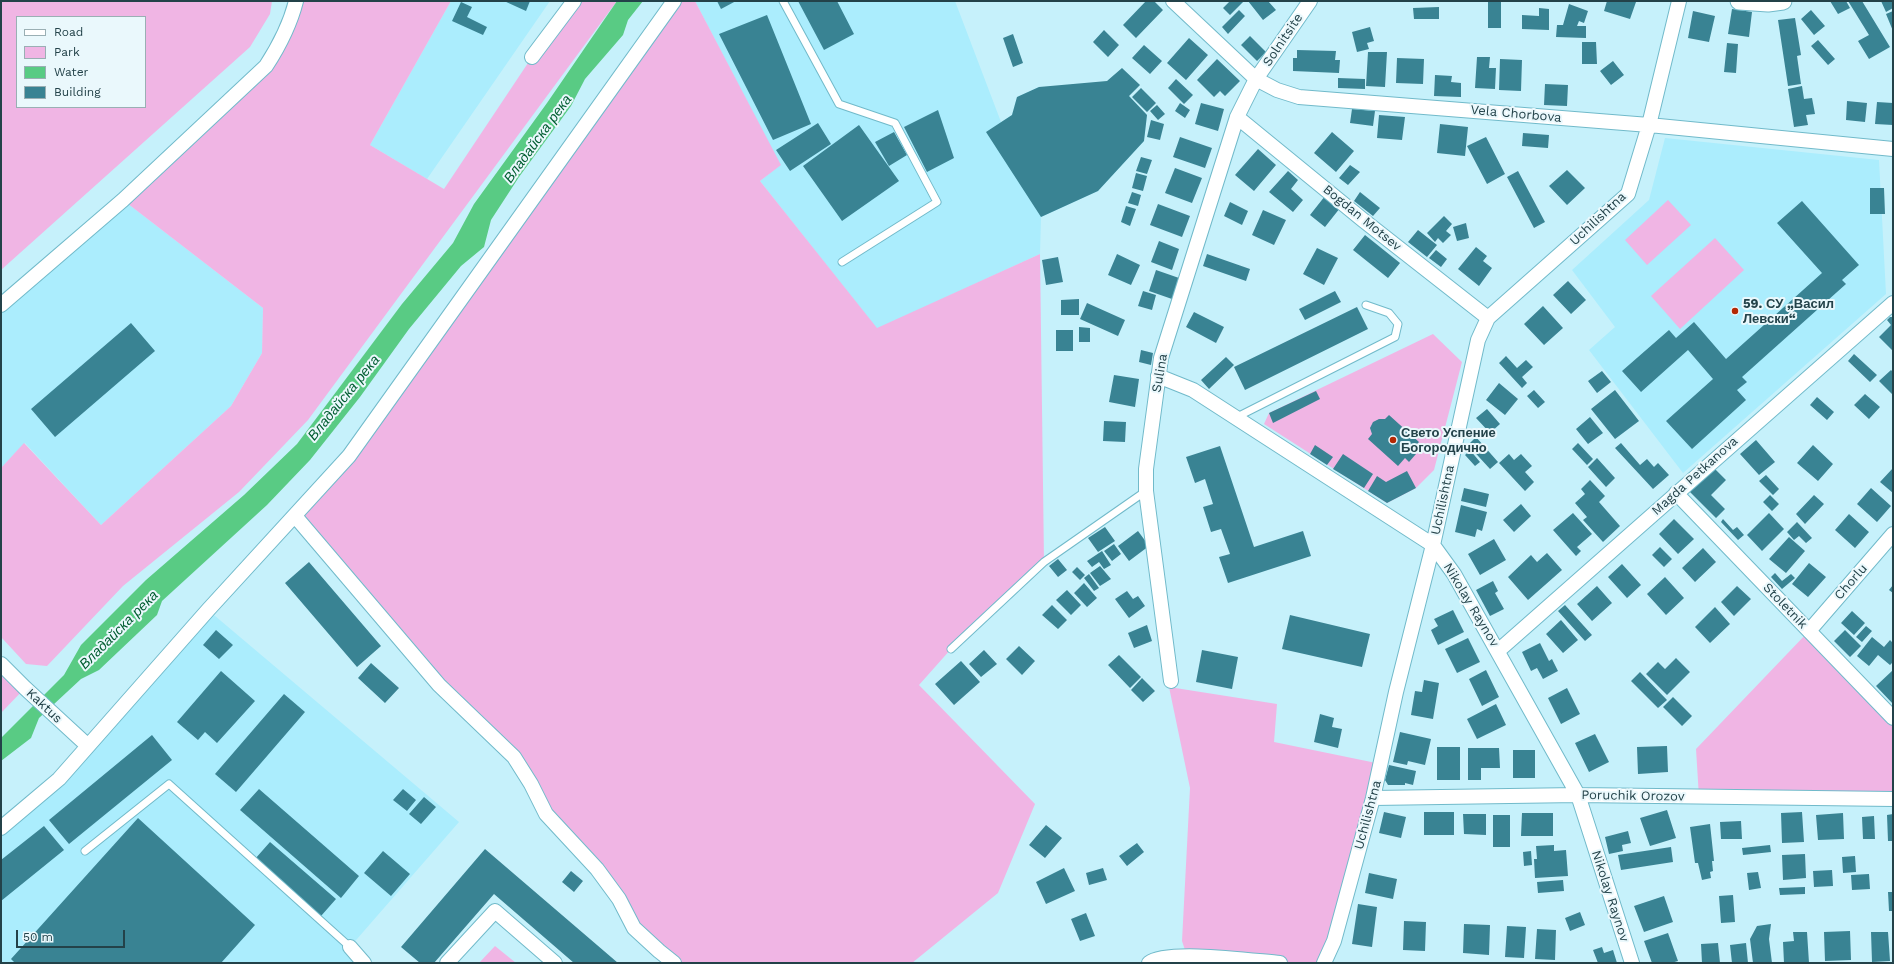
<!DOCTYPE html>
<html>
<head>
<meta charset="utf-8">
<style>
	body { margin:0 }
	#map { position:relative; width:1894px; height:964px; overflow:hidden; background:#c6f1fb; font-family:"Work Sans",sans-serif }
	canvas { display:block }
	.frame { position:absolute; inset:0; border:2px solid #234249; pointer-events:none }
	.legend { position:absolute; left:16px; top:16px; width:130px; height:92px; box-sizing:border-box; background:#eaf8fc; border:1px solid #9aafb4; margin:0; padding:5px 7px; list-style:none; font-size:12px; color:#234249 }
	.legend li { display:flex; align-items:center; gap:8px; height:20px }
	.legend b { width:20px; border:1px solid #9aafb4 }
	.scale { position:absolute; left:16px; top:930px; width:109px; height:18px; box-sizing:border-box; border:2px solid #234249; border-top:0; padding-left:5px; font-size:12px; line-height:14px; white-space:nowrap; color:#234249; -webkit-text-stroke:3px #eaf8fc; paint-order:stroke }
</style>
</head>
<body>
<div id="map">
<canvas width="1894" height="964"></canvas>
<div class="frame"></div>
<ul class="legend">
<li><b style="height:5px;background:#fff"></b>Road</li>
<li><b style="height:11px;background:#f0b5e4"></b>Park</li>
<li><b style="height:11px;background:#59cb84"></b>Water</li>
<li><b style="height:11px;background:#398393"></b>Building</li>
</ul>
<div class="scale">50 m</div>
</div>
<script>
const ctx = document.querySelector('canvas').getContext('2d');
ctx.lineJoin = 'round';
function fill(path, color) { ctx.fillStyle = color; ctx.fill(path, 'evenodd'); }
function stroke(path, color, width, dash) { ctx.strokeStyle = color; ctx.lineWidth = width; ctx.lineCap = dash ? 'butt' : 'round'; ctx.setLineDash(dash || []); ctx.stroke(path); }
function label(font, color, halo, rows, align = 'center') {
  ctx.font = font + ' "Work Sans",sans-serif'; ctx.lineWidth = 4; ctx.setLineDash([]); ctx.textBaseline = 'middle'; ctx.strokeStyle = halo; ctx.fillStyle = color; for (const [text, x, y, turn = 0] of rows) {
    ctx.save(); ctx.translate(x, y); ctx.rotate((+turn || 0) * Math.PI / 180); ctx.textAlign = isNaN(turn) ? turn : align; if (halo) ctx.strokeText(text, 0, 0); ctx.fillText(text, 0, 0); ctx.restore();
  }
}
fill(new Path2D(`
	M451 1H550L427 179 370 145Z
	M695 1H955L1001 122 1012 115 1017 97 1039 87 1129 96 1147 115 1144 141 1098 191 1041 217 1040 254 877 329 760 181 780 165Z
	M1665 138 1879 160 1886 294 1683 473 1589 350 1615 327 1572 270 1649 200Z
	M123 200 263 308 262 353 231 406 101 525 25 443 1 468V305Z
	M208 610 459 822 350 947 364 963H1V828L59 779Z`), '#abedfd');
fill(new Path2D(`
	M1 1H272L270 14 250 47 1 270ZM17 17H145V107H17Z
	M296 1H451L370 145 444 189 532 57 574 1H617L308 420 239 492 123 586 47 666 26 664 1 637V468L24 443 101 525 231 406 262 353 263 308 123 200 266 66Z
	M674 1H695L781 165 760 181 877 328 1040 254 1044 562 951 649 919 685 1035 804 998 893 912 963H674L659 951 531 784 439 685 295 516 349 456Z
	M1668 200 1691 225 1647 265 1625 240Z
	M1715 238 1744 270 1680 329 1651 296Z
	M1433 334 1462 362 1434 470 1416 488 1387 503 1264 424 1269 413Z
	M1809 631 1893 718V799L1699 797 1696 749Z
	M1 664 25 688 1 713Z
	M1169 687 1277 704 1274 742 1381 764 1324 963H1280L1187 956 1182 941 1190 788Z
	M495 946 516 963H479Z`), '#f0b5e4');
fill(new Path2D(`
	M617 1H643L628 20 623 35 585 79 571 106 519 177 491 220 484 247 461 266 409 329 360 397 310 460 267 505 162 601 157 615 99 670 81 679 39 718 31 738 1 761V738L64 675 81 645 146 580 244 495 297 444 402 304 453 243 474 204 547 103Z`), '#59cb84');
fill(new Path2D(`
	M504 1H530L526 11Z
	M717 1H736L721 9Z
	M798 1H837L854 34 824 50Z
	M1146 1H1154L1163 10 1136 38 1123 25Z
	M1230 1H1244L1230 15 1223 8Z
	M1248 1H1268L1276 10 1263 20Z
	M1488 1H1501V28H1488Z
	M1607 1 1636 2 1630 19 1604 11Z
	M1830 1H1846L1850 8 1838 14Z
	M1848 1H1862L1890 47 1869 59 1858 41 1869 35Z
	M1881 1H1893V8L1886 12Z
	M461 2 472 7 467 17 487 27 483 35 452 21Z
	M1569 4 1588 11 1584 23 1579 21 1577 26H1586V38L1556 37 1557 25H1563Z
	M1439 7V19H1414L1413 8Z
	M1539 8 1549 9V30L1522 29V15L1539 16Z
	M1732 9 1752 12 1749 37 1728 34Z
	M1239 10 1245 16 1228 34 1222 27Z
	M1811 10 1825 26 1814 35 1801 19Z
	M1693 11 1715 16 1709 42 1688 38Z
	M1893 11V31L1886 14Z
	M767 15 811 124 773 140 719 34Z
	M1795 18 1801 55 1797 56 1801 84 1788 86 1778 20Z
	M1370 27 1374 41 1367 43 1369 49 1357 52 1352 32Z
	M1104 30 1119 45 1108 57 1093 42Z
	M1013 34 1023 63 1013 67 1003 38Z
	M1250 36 1266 52 1257 61 1241 45Z
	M1189 38 1208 55 1186 80 1167 63Z
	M1818 40 1835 59 1828 65 1811 46Z
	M1582 42H1596L1597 64H1582Z
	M1727 43 1738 44 1736 73 1724 72Z
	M1144 45 1162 61 1150 74 1132 58Z
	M1297 50 1336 51 1335 60H1340L1339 73 1293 71V58H1297Z
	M1368 52H1387L1385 87 1366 86Z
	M1477 57H1490L1489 68H1496L1495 89 1475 88Z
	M1397 58 1424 59 1423 84 1396 83Z
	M1217 59 1240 81 1225 96 1220 91 1214 97 1197 80Z
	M1500 59 1522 60 1521 91 1499 90Z
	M1613 61 1624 75 1611 85 1600 71Z
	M1122 68 1140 85 1129 96 1147 115 1144 141 1098 191 1041 217 986 132 1012 115 1017 97 1039 87 1107 81Z
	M1435 75 1452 76 1451 82 1461 83V97L1434 96Z
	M1338 78 1365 79V89L1338 88Z
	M1176 79 1193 95 1184 104 1168 88Z
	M1545 84 1568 85 1567 106 1544 105Z
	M1802 86 1804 99 1812 98 1815 114 1806 115 1808 125 1794 127 1788 89Z
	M1141 88 1156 103 1147 112 1132 97Z
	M1847 101 1867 103 1865 122 1846 120Z
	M1877 102 1893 103V125L1875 124Z
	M1180 103 1190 110 1185 118 1175 111Z
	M1201 103 1224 109 1218 131 1195 124Z
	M1157 105 1165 114 1158 120 1150 111Z
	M1352 109 1375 111 1373 126 1350 123Z
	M938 110 954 158 927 172 904 127Z
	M1379 115 1405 117 1402 140 1377 138Z
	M1151 120 1164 124 1160 140 1147 137Z
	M818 123 831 144 790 171 776 150Z
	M1440 124 1468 127 1465 156 1437 153Z
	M859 125 899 181 842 221 803 166Z
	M894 132 907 155 889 166 875 142Z
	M1332 132 1354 151 1336 172 1314 153Z
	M1523 133 1549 135 1548 148 1522 146Z
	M1180 137 1212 148 1205 168 1173 157Z
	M1486 137 1505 174 1487 184 1467 146Z
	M1258 149 1276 165 1254 191 1235 175Z
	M1141 157 1152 160 1147 174 1136 171Z
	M1350 165 1360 172 1348 185 1339 178Z
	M1175 168 1202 178 1192 203 1165 193Z
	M1567 170 1585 188 1567 205 1549 186Z
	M1288 171 1298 180 1291 189 1303 200 1293 212 1269 192Z
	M1518 171 1545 222 1534 228 1507 177Z
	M1136 173 1147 176 1143 191 1132 188Z
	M1870 188H1884L1885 214H1870Z
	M1132 192 1141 195 1138 206 1128 203Z
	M1360 192 1380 208 1373 216 1354 201Z
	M1325 196 1340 208 1325 227 1310 215Z
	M1802 201 1859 265 1842 280 1846 284 1742 377 1747 382 1737 390 1746 400 1692 449 1666 421 1713 379 1688 350 1641 392 1622 371 1669 330 1676 338 1694 322 1726 359 1822 273 1777 223Z
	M1230 202 1248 211 1242 225 1224 216Z
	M1158 204 1190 216 1182 237 1150 225Z
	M1126 206 1136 209 1130 226 1121 222Z
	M1263 210 1286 220 1274 245 1252 235Z
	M1444 216 1452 224 1446 231 1451 235 1443 243 1438 238 1435 242 1427 233Z
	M1466 223 1469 238 1457 241 1453 227Z
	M1418 230 1437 245 1427 257 1408 242Z
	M1365 235 1400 263 1388 278 1353 250Z
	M1159 241 1179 249 1172 270 1151 262Z
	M1476 247 1487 256 1483 261 1492 268 1479 286 1458 269Z
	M1317 248 1338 258 1324 285 1303 274Z
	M1436 250 1447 259 1441 267 1429 258Z
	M1117 254 1140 265 1131 285 1108 275Z
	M1207 254 1250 269 1246 281 1203 266Z
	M1058 257 1063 282 1046 285 1042 260Z
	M1156 270 1179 278 1172 299 1149 291Z
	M1568 281 1586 300 1571 314 1553 295Z
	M1143 291 1156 295 1152 310 1138 306Z
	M1335 291 1341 302 1305 320 1299 309Z
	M1079 299V315H1061V300Z
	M1087 303 1125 320 1118 336 1080 319Z
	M1543 306 1563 328 1544 345 1524 324Z
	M1357 307 1368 329 1245 390 1234 367Z
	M1194 312 1224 327 1216 343 1186 327Z
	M1890 317H1893V351L1879 337 1891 325 1887 320Z
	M131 323 155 351 55 437 31 409Z
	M1079 327 1090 328V342H1079Z
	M1056 330H1073V351H1056Z
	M1141 350 1153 353 1151 365 1139 362Z
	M1854 354 1877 375 1870 382 1848 361Z
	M1506 356 1517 368 1526 360 1533 367 1522 377 1527 383 1522 388 1499 363Z
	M1226 357 1234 365 1209 389 1201 380Z
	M1891 370 1893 372V395L1879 381Z
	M1602 371 1611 382 1597 393 1588 381Z
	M1114 375 1139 379 1135 407 1109 402Z
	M1499 383 1518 399 1505 415 1486 400Z
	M1534 390 1545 402 1538 408 1527 396Z
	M1615 390 1639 421 1615 439 1591 409Z
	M1316 391 1320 399 1273 423 1269 413Z
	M1865 394 1880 407 1869 419 1854 405Z
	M1817 397 1834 412 1827 420 1810 405Z
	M1487 409 1500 424 1490 433 1476 418Z
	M1389 415 1419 442 1412 450 1416 454 1409 462 1405 458 1398 466 1368 439 1372 434 1370 428 1373 422 1379 419H1385Z
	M1590 417 1603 433 1588 444 1576 429Z
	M1104 421 1126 422 1125 442 1103 441Z
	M1476 437 1498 462 1490 469 1468 445Z
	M1756 440 1775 462 1759 475 1740 454Z
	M1578 443 1593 459 1587 465 1572 449Z
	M1621 443 1640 465 1647 459 1654 467 1658 463 1669 475 1653 489 1615 448Z
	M1315 445 1333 457 1327 465 1310 454Z
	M1813 445 1833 464 1818 481 1797 463Z
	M1220 446 1254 547 1303 531 1311 556 1228 583 1219 557 1230 554 1221 529 1211 532 1203 507 1213 504 1205 479 1195 483 1186 457Z
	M1470 450 1480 462 1475 466 1465 455Z
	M1343 454 1373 474 1364 488 1333 469Z
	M1509 454 1514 460 1521 454 1532 466 1525 472 1534 482 1525 491 1499 463Z
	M1597 458 1615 478 1606 487 1588 467Z
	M1893 468V493L1880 482Z
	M1715 469 1726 480 1711 495 1725 509 1716 518 1690 492Z
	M1407 471 1416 488 1387 503 1368 491 1377 476 1386 482Z
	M1766 475 1779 489 1773 495 1759 481Z
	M1590 480 1605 496 1599 502 1620 526 1603 542 1583 520 1587 517 1575 503 1585 494 1581 489Z
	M1464 488 1489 494 1486 507 1461 501Z
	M1871 488 1891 506 1877 522 1857 504Z
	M1770 495 1779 504 1772 511 1763 502Z
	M1814 495 1824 504 1805 524 1796 514Z
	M1521 504 1531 516 1514 532 1503 520Z
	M1461 505 1487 512 1482 531 1477 529 1475 537 1455 532Z
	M1573 513 1592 534 1577 547 1581 551 1576 556 1553 530Z
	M1769 513 1784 529 1762 551 1747 535Z
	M1849 514 1869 532 1855 548 1835 530Z
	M1674 519 1694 539 1678 554 1659 534Z
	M1723 519 1733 530 1737 527 1744 535 1738 540 1721 522Z
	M1797 522 1812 538 1806 543 1799 536 1794 540 1787 532Z
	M1105 527 1115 541 1098 552 1088 538Z
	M1138 531 1149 546 1129 561 1118 546Z
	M1789 537 1805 551 1786 573 1769 559Z
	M1494 539 1506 560 1480 575 1468 554Z
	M1114 544 1121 554 1112 561 1104 551Z
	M1660 547 1672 559 1664 567 1652 555Z
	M1703 548 1716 562 1695 582 1682 568Z
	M1102 551 1111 565 1104 569 1099 562 1092 567 1087 561Z
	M1547 553 1562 570 1528 600 1508 577 1531 555 1537 562Z
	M1058 559 1067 570 1058 577 1049 566Z
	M309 562 381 646 357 667 285 583Z
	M1809 563 1826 577 1808 597 1792 584Z
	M1622 564 1641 585 1627 598 1608 577Z
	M1100 566 1111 579 1100 586 1090 573Z
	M1077 567 1085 575 1080 580 1072 572Z
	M1775 573 1782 581 1791 574 1795 578 1782 589 1771 577Z
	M1089 574 1099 588 1094 591 1084 578Z
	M1665 577 1684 598 1666 615 1647 594Z
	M1493 581 1498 591 1495 593 1504 609 1490 616 1476 590Z
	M1084 583 1097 598 1087 607 1074 593Z
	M1893 585V593L1889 590Z
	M1597 586 1612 603 1592 621 1577 604Z
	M1737 586 1751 599 1734 616 1721 602Z
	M1067 590 1081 605 1071 615 1056 600Z
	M1127 591 1133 599 1138 596 1145 606 1129 618 1115 599Z
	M1052 605 1067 620 1058 629 1042 615Z
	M1565 605 1592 635 1585 641 1558 611Z
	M1715 607 1730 624 1710 643 1695 627Z
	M1453 610 1464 632 1438 645 1431 630 1438 626 1434 619Z
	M1852 611 1865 623 1854 635 1841 623Z
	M1290 615 1370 634 1362 667 1282 649Z
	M1561 620 1578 640 1563 653 1546 634Z
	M1147 625 1152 641 1134 648 1128 633Z
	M1866 626 1872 631 1862 642 1856 637Z
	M216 630 233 645 219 659 203 645Z
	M1845 630 1861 646 1850 657 1834 641Z
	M1872 637 1884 647 1890 640 1893 643V662L1890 665 1878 655 1869 666 1857 656Z
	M1468 638 1480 662 1457 673 1445 649Z
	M1540 643 1549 661 1552 659 1558 671 1543 679 1537 668 1531 671 1522 652Z
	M1019 646 1035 661 1022 675 1006 659Z
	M984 650 997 664 981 677 969 664Z
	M1202 650 1238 657 1232 689 1196 682Z
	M1119 655 1141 677 1130 688 1108 665Z
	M1676 658 1690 672 1667 695 1646 674 1658 662 1665 669Z
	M961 661 980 682 954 705 935 684Z
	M371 663 399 688 385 703 358 678Z
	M1486 670 1499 697 1482 706 1469 679Z
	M1893 670V704L1876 686Z
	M221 671 255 701 217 743 205 732 198 740 177 722Z
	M1640 672 1667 700 1658 708 1631 681Z
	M1142 678 1155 691 1143 702 1131 690Z
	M1424 680 1439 683 1433 719 1411 715 1415 691 1422 692Z
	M1567 688 1580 714 1561 724 1548 698Z
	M284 694 305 712 236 792 215 774Z
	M1673 697 1692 716 1682 726 1663 707Z
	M1496 704 1506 725 1477 739 1467 719Z
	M1320 714 1334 718 1332 727 1342 729 1338 748 1314 742Z
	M1400 732 1431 739 1425 765 1408 761 1407 765 1393 762Z
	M1595 734 1609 762 1589 772 1575 743Z
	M152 735 172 760 69 844 49 820Z
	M1667 746 1668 772 1638 774 1637 747Z
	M1437 747H1460V780H1437Z
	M1468 748H1499L1500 768H1481V780H1468Z
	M1513 750H1535V778H1513Z
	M1389 765 1416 771 1413 785 1405 783V785H1388L1385 780Z
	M259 789 359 876 341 898 240 810Z
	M403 789 416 800 407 811 393 800Z
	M424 797 436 807 421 824 409 814Z
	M1667 810 1676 838 1650 846 1640 818Z
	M1384 812 1406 817 1401 838 1379 833Z
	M1424 812H1454V835H1424Z
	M1802 812 1804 842 1782 843 1781 813Z
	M1522 813H1553V836H1521Z
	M1843 813 1844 839 1818 840 1816 815Z
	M1463 814H1486V835L1464 834Z
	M1893 814V841H1888L1887 815Z
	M1493 815H1510V847H1493Z
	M1874 816 1875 839H1863L1862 817Z
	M138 818 255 925 221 963H15L11 959Z
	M1741 821 1742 839H1721L1720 822Z
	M1710 824 1714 861H1712L1713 871 1710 872 1711 878 1702 880 1698 863H1695L1690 827Z
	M1046 825 1062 838 1045 858 1029 845Z
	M44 826 64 850 1 901V860Z
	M1628 831 1631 843 1622 845 1623 851 1609 854 1605 837Z
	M270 842 336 899 321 916 255 859Z
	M1137 843 1144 852 1127 866 1119 856Z
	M1554 845V851L1566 850 1568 876 1535 878 1534 859H1537L1536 846Z
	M1770 845 1771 852 1743 855 1742 848Z
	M1671 847 1673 862 1621 870 1618 855Z
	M485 849 618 963H574L494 894 434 963H420L401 947Z
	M383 851 410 874 391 896 364 873Z
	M1531 851 1532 865 1524 866 1523 852Z
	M1805 854 1806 878 1783 880 1782 855Z
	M1855 856 1856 872 1843 873 1842 857Z
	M1064 868 1075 891 1046 904 1036 882Z
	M1103 868 1107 880 1089 885 1086 873Z
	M1832 870 1833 886 1814 887 1813 871Z
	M571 871 583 881 574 892 562 882Z
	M1758 872 1761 888 1749 890 1747 873Z
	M1369 873 1397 879 1393 899 1365 893Z
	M1869 874 1870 889 1852 890 1851 875Z
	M1563 880 1564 891 1538 893 1537 882Z
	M1805 887V894L1780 895 1779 888Z
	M1888 892H1893V911H1889Z
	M1733 895 1735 922 1721 923 1719 896Z
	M1664 896 1673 922 1644 932 1634 906Z
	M1358 904 1377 907 1372 947 1352 944Z
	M1580 912 1585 925 1570 931 1565 918Z
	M1086 913 1095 936 1080 941 1071 919Z
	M1404 921 1426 922 1425 951 1403 950Z
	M1464 924 1490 925 1489 955 1463 953Z
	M1771 924 1769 939 1772 963H1753L1750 939 1757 926Z
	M1507 926 1526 927 1524 958 1505 957Z
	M1537 929 1556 930 1555 960 1535 959Z
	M1850 931 1851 960 1825 961 1824 932Z
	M1793 932H1807L1809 963H1784L1783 942 1794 941Z
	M1871 932H1888L1890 961 1872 962Z
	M1668 933 1678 961 1671 963H1652L1644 941Z
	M1718 943 1720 963H1702L1701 944Z
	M1746 943 1748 963H1732L1730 945Z
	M1602 947 1604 953 1613 950 1617 963H1598L1593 950Z`), '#398393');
const service = new Path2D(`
	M783 1 839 104 895 123 937 202 842 262
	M1235 418 1395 337 1398 324 1389 313 1366 305
	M951 649 1044 562 1146 491
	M85 851 169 784 350 947`);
const minor = new Path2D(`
	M1173 1 1256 79 1277 90 1299 97 1649 125 1893 149
	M532 57 574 1
	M1237 117 1363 220 1488 318
	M1 305 123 200 266 66C279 46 290 25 296 1
	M1158 376 1193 390 1433 545 1454 574 1578 795 1632 963
	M1676 493 1893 718
	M295 516 439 685 514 757 531 784 546 814 597 869 619 899 634 928 659 951 674 963
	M1809 631 1893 534
	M1498 651 1893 303
	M1 664 25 688 88 746
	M1171 681 1146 491V469L1161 358 1237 117 1256 79 1310 1
	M1373 798 1578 795 1893 799
	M1 828 59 779 208 610 349 456 674 1
	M350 947 364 963
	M447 963 495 911 555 963
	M1149 963C1167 949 1254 961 1280 963
	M1324 963 1334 941 1373 798 1396 692 1433 545 1478 340 1488 318 1628 194 1649 125 1679 1`);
const tertiary = new Path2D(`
	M1739 1 1768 3 1783 1`);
stroke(service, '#71baca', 9);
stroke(minor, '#71baca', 16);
stroke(tertiary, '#71baca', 19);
stroke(service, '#fff', 7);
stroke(minor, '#fff', 14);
stroke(tertiary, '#fff', 17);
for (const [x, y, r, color] of [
	[1735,311,4,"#b42804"],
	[1393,440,4,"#b42804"]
]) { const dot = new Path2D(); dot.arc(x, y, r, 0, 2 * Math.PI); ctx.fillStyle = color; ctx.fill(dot); stroke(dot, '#eaf8fc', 1.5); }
label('13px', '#234249', '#eaf8fc', [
	["Solnitsite",1283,40,-56],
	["Vela Chorbova",1516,114,5],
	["Bogdan Motsev",1362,218,39],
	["Uchilishtna",1598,219,-43],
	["Sulina",1160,373,-80],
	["Magda Petkanova",1695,476,-42],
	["Uchilishtna",1443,500,-78],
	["Chorlu",1851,582,-49],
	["Nikolay Raynov",1471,605,59],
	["Stoletnik",1785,606,46],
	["Kaktus",44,706,43],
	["Poruchik Orozov",1633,796,1],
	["Uchilishtna",1368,815,-75],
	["Nikolay Raynov",1610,896,72]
]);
label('bold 13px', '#234249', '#eaf8fc', [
	["59. СУ „Васил",1743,304],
	["Левски“",1743,319],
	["Свето Успение",1401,433],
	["Богородично",1401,448]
], 'left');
label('italic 14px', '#015d30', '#eaf8fc', [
	["Владайска река",538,139,-54],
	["Владайска река",344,398,-51],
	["Владайска река",119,630,-45]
]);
</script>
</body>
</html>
